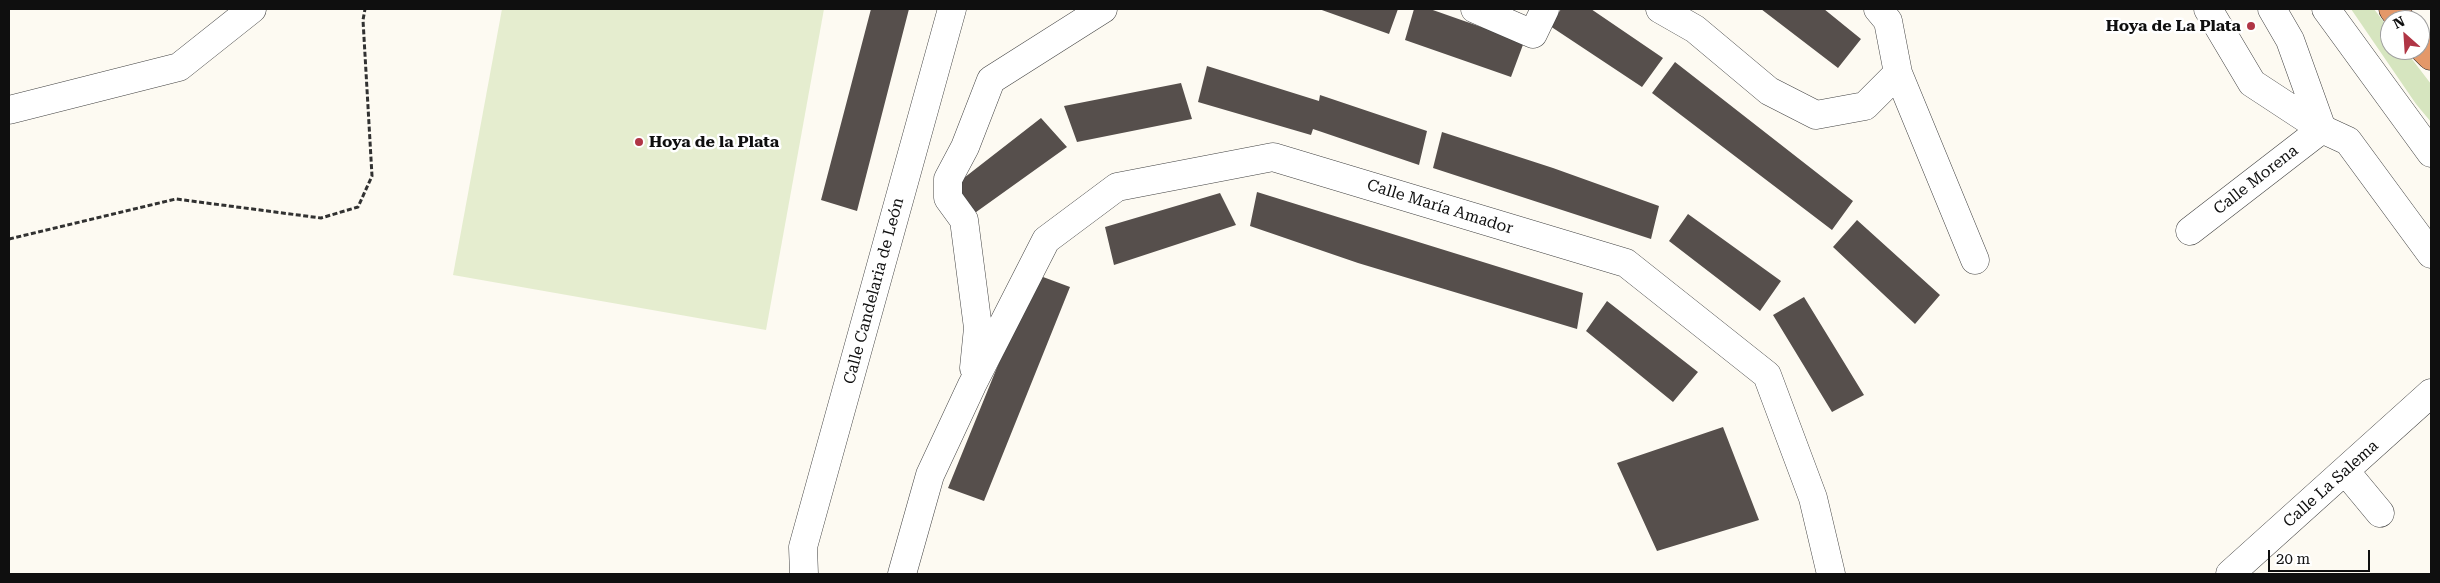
<!DOCTYPE html>
<html>
<head>
<meta charset="utf-8">
<style>
	body { margin:0 }
	#map { position:relative; width:2440px; height:583px; overflow:hidden; background:#fdfaf2; font-family:"Roboto Serif",serif }
	canvas { display:block }
	.frame { position:absolute; inset:0; border:10px solid #0f0f0f; pointer-events:none }
	.north { position:absolute; left:2380px; top:10px; width:50px; height:50px; box-sizing:border-box; background:#fff; border:1px solid #9f9f9f; border-radius:50%; rotate:334deg; font-size:14px; font-weight:700; line-height:20px; text-align:center; color:#0f0f0f }
	.north::after { content:''; display:block; margin:auto; width:18px; height:22px; background:#b03545; clip-path:polygon(50% 0,100% 100%,50% 72%,0 100%) }
	.scale { position:absolute; left:2268px; top:550px; width:102px; height:22px; box-sizing:border-box; border:2px solid #0f0f0f; border-top:0; padding-left:6px; font-size:15px; line-height:18px; white-space:nowrap; color:#0f0f0f; -webkit-text-stroke:4px #fff; paint-order:stroke }
</style>
</head>
<body>
<div id="map">
<canvas width="2440" height="583"></canvas>
<div class="frame"></div>
<div class="north">N</div>
<div class="scale">20 m</div>
</div>
<script>
const ctx = document.querySelector('canvas').getContext('2d');
ctx.lineJoin = 'round';
function fill(path, color) { ctx.fillStyle = color; ctx.fill(path, 'evenodd'); }
function stroke(path, color, width, dash) { ctx.strokeStyle = color; ctx.lineWidth = width; ctx.lineCap = dash ? 'butt' : 'round'; ctx.setLineDash(dash || []); ctx.stroke(path); }
function label(font, color, halo, rows, align = 'center') {
  ctx.font = font + ' "Roboto Serif",serif'; ctx.lineWidth = 5; ctx.setLineDash([]); ctx.textBaseline = 'middle'; ctx.strokeStyle = halo; ctx.fillStyle = color; for (const [text, x, y, turn = 0] of rows) {
    ctx.save(); ctx.translate(x, y); ctx.rotate((+turn || 0) * Math.PI / 180); ctx.textAlign = isNaN(turn) ? turn : align; if (halo) ctx.strokeText(text, 0, 0); ctx.fillText(text, 0, 0); ctx.restore();
  }
}
fill(new Path2D(`
	M2351 9H2374L2390 30V50H2405L2431 84V122L2416 104Z`), '#d6e5bf');
fill(new Path2D(`
	M502 9H824L766 330 453 275Z`), '#e5edcf');
fill(new Path2D(`
	M871 9H909L857 211 821 200Z
	M1319 9H1398L1389 34Z
	M1414 9H1430L1524 42 1511 77 1405 40Z
	M1561 9H1591L1663 58 1642 87 1550 26Z
	M1761 9H1824L1861 39 1838 68Z
	M1675 62 1853 201 1832 230 1652 93Z
	M1207 66 1319 101 1320 95 1427 131 1419 165 1313 129 1311 135 1198 102Z
	M1181 83 1192 119 1077 142 1064 106Z
	M1041 118 1067 147 972 215 951 188Z
	M1442 132 1553 168 1659 206 1651 239 1433 168Z
	M1257 192 1583 293 1577 329 1358 263 1250 226Z
	M1220 193 1236 225 1114 265 1105 227Z
	M1688 214 1781 281 1760 311 1669 241Z
	M1857 220 1940 295 1915 324 1833 247Z
	M1035 274 1070 287 984 501 948 488Z
	M1804 297 1864 395 1832 412 1773 315Z
	M1607 301 1698 372 1673 402 1586 331Z
	M1723 427 1759 520 1657 551 1617 463Z`), '#564f4c');
const minor = new Path2D(`
	M1475 9 1533 34 1545 9
	M1660 9 1695 29 1769 91 1816 115 1865 106 1898 73 1888 21 1878 9
	M2208 9 2252 83 2322 129 2348 141 2431 254
	M2272 9 2290 40 2322 129
	M2326 9 2431 153
	M1898 73 1975 260
	M9 110 179 67 252 9
	M2190 231 2322 129
	M974 368 978 328 964 220 948 198V179L965 147 991 80 1103 9
	M2346 472 2380 513
	M804 574 803 547 952 9
	M902 574 930 475 972 385 1046 240 1117 187 1273 157 1626 263 1767 375 1813 498 1831 574
	M2230 574 2431 393`);
const highway = new Path2D(`
	M2393 9 2401 20
	M2420 45 2431 56`);
stroke(minor, '#424242', 29);
stroke(highway, '#202020', 29);
stroke(new Path2D(`
	M9 239 176 199 321 218 358 207 372 176 363 20 365 9`), '#313131', 3, [5, 2.5]);
stroke(minor, '#fff', 28);
stroke(highway, '#e49869', 28);
for (const [x, y, r, color] of [
	[2251,26,5,"#b03545"],
	[639,142,5,"#b03545"]
]) { const dot = new Path2D(); dot.arc(x, y, r, 0, 2 * Math.PI); ctx.fillStyle = color; ctx.fill(dot); stroke(dot, '#fff', 2); }
label('bold 16px', '#0f0f0f', '#fff', [
	["Hoya de La Plata",2241,26],
	["Hoya de la Plata",649,142,"left"]
], 'right');
label('16px', '#0f0f0f', '#fff', [
	["Calle Morena",2256,180,-38],
	["Calle María Amador",1440,207,17],
	["Calle Candelaria de León",874,291,-75],
	["Calle La Salema",2331,484,-42]
]);
</script>
</body>
</html>
